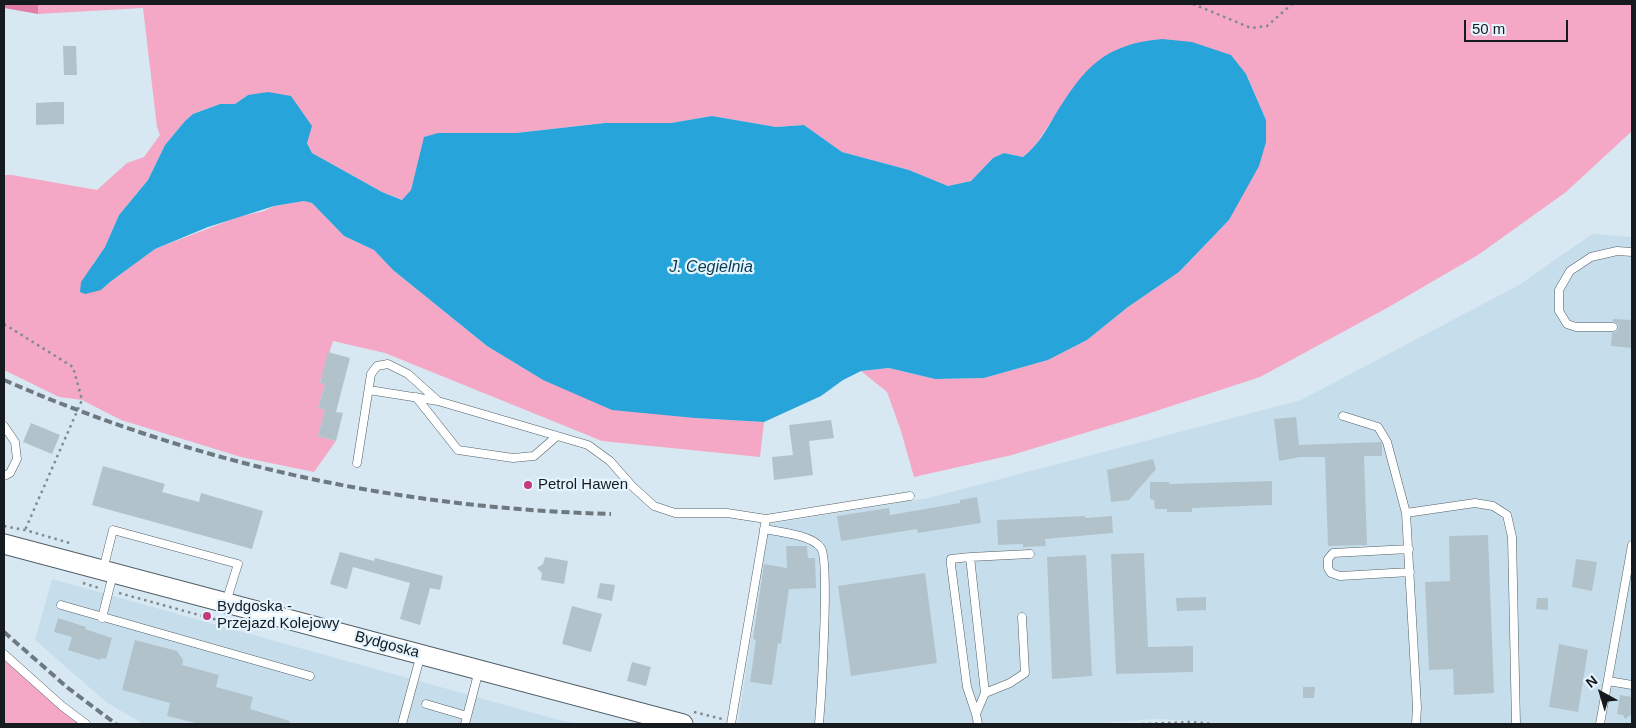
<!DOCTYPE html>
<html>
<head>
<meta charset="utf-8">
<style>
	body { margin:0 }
	#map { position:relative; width:1636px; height:728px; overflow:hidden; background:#d8e8f2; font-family:Helvetica,sans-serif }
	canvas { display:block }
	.frame { position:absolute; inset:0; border:5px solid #151b1f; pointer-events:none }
	.north { position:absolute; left:1576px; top:668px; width:50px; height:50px; -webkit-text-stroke:4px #e5f5ff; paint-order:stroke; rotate:321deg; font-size:14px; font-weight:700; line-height:20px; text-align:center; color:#151b1f }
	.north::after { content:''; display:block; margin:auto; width:18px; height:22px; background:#151b1f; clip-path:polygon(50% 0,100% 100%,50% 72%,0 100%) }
	.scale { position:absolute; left:1464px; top:20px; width:104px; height:22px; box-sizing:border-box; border:2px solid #151b1f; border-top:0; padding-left:6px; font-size:15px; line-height:18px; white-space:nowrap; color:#151b1f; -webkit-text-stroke:4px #e5f5ff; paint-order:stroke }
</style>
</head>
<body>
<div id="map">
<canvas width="1636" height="728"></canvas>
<div class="frame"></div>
<div class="north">N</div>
<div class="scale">50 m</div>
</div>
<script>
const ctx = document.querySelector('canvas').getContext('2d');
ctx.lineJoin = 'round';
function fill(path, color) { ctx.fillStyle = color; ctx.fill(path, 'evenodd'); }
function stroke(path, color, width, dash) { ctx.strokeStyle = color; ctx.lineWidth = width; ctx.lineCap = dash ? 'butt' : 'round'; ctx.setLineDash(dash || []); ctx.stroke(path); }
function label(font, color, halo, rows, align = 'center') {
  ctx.font = font + ' Helvetica,sans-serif'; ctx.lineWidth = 4.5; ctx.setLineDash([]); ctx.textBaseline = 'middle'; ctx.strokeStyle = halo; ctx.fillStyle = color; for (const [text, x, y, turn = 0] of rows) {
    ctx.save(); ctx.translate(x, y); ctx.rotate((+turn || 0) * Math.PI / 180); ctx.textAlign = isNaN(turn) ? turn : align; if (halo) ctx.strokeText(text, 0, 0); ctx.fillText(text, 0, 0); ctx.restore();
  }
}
fill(new Path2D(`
	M1592 234 1632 237V724H1238L1156 719 1090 724H754L738 722 769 524 928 498 1301 400 1519 285Z
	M52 579 559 720 578 724H143L106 702 35 640Z`), '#c6deec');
fill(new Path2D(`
	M38 4H1632V131L1566 192 1478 255 1387 308 1260 377 1144 415 1012 455 914 477 901 431 887 392 861 371 889 368 935 379 984 378 1048 360 1087 340 1128 307 1179 272 1229 220 1266 120 1246 74 1072 90 1035 146 1023 157 1004 153 993 158 971 181 948 186 909 170 842 152 804 125 776 127 712 116 671 123H605L516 133H439L425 137 411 190 403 200 382 192 312 153 307 143 248 95 235 104H220L193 114 185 121 165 145 148 180 119 215 105 247 93 264 101 290 110 282 155 249 238 217 264 211 274 206 304 201 312 203 344 236 374 250 393 270 487 346 543 380 695 418 764 422 760 457 602 441 385 353 333 341 320 382 325 384 318 408 325 410 318 436 336 441 314 472 241 457 121 420 82 400 59 397 4 370V175H12L97 190 127 163 144 157 160 135 157 127 143 8 38 14Z
	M4 657 5 659 80 724H4Z`), '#f4a8c5');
fill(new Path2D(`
	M4 4H38V14L4 8Z`), '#e07ea6');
fill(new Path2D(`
	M1162 39 1192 42 1231 55 1246 74 1266 120V142L1259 166 1229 220 1179 272 1128 307 1087 340 1048 360 984 378 935 379 889 368 861 371 843 380 821 396 764 422 695 418 612 410 543 380 487 346 393 270 374 250 344 236 312 203 304 201 274 206 208 227 155 249 110 282 101 290 85 294 80 292 81 282 105 247 119 215 148 180 165 145 185 121 193 114 220 104H235L248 95 268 92 291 96 312 126 307 143 312 153 382 192 402 200 411 190 424 137 438 133H516L605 123H671L712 116 776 127 804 125 842 152 909 170 948 186 971 181 993 158 1004 153 1023 157C1039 144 1045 132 1055 115 1084 68 1104 44 1162 39Z`), '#27a4da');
fill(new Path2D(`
	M63 46H76L77 75H64Z
	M55 102H64V124L36 125V103Z
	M1613 319 1632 320V348L1611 346 1612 333 1616 332 1619 327 1618 324 1613 321Z
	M328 352 350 358 336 412 343 413 336 441 318 436 325 410 318 408 325 384 320 383Z
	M1296 417 1299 445 1381 442 1382 444V456H1364L1367 545 1328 546 1325 457H1300L1279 461 1274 419Z
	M831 420 834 438 809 441 813 475 774 480 772 457 793 455 789 425Z
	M31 423 60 435 52 454 23 442Z
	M1153 459 1156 469 1129 500 1111 502 1107 470Z
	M103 466 165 484 162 492 199 502 201 493 263 511 252 549 92 505Z
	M1272 481V505L1192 508V512H1167V509H1155L1154 500 1150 499V482H1169V484Z
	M977 497 981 523 918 533 917 529 841 541 837 516 889 508 890 515 960 503V500Z
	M1085 516V518L1112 516 1113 533 1045 539 1046 546 1023 547V544L998 545 997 520Z
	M1488 535 1494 693 1454 695 1453 669 1429 670 1425 582 1450 581 1449 536Z
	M786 546H807L808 558H815L816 588 789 589 781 644 778 643 772 685 750 682 756 640 753 639 764 564 787 568Z
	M340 552 374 561 375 558 443 576 440 590 430 588 420 625 400 619 410 583 353 567 347 589 330 584Z
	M1144 553 1148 647 1193 646V672L1116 674 1111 554Z
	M1086 555 1092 676 1052 679 1047 557Z
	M545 557 568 561 564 584 541 580 542 573 537 568 543 564Z
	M1576 559 1597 562 1592 591 1572 587Z
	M925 573 937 663 851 676 838 586Z
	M600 583 615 585 612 601 597 598Z
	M1206 597V610L1177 611 1176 598Z
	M1537 598H1548V610L1536 609Z
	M572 606 602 614 591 652 562 644Z
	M58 618 86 627 85 629 112 638 106 659 101 658 100 660 68 650 72 637 54 632Z
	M135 640 177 651 183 660 182 665 219 675 216 687 253 697 250 709 290 721 289 724H200L167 716 170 703 122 690Z
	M1559 644 1588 650 1578 712 1549 707Z
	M632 662 651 667 646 686 627 681Z
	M1303 687H1315L1314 698H1303Z
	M1620 695 1632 697V714L1625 719 1623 715 1617 714Z`), '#b2c2cb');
const service = new Path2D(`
	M1613 327H1576L1567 324 1559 311V290L1570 271 1591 257 1617 251 1632 252
	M369 390 438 401
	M416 397 458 450 513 458 534 456 557 436
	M1343 416 1378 427 1387 442 1406 513 1417 707 1416 724
	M4 426 15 442 17 459 10 473 4 476
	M357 463 371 374 377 366 388 364 408 374 438 401 588 445 610 461 632 486 654 506 675 513H727L766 519 731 724
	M1406 513 1475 503 1493 506 1507 515 1512 537 1516 724
	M766 519 910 496
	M764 529C780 532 812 535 821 548 830 561 821 700 819 724
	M1409 549 1333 553 1328 559V568L1331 573 1340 576 1410 572
	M970 557 951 559V565L967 687 976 714
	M103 570 113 530 238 564 226 602
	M61 605 310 676
	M102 618 113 574
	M4 654 62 706 86 724
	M1608 681 1632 685
	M985 693 1010 683 1025 673 1022 617
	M426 704 467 716
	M402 724 421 654
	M465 724 479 670
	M978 724 976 714 985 693 970 557 1030 554
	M1600 724 1632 545`);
const tertiary = new Path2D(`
	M4 544 683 724`);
stroke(service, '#515f67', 9);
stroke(tertiary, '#515f67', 21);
stroke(new Path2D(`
	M1193 4 1251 28 1267 26 1292 4
	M4 324 73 367 82 400 25 530
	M4 526 25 530 73 544
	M83 583 99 588
	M119 593 221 621 230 622
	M694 712 722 719
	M4 723 5 724
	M1142 724 1190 722 1214 724`), '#7e8a91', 2.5, [2.5, 4]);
stroke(service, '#fff', 8);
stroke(tertiary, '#fff', 19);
stroke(new Path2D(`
	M4 380C199 465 398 508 611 514
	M4 632 68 688 116 724`), '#6e797f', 4, [8, 4]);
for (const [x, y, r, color] of [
	[528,485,5,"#c13b7d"],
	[207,616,5,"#c13b7d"]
]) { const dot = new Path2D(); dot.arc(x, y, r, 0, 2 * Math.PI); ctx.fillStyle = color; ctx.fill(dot); stroke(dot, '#e5f5ff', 2); }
label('15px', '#151b1f', '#e5f5ff', [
	["Petrol Hawen",538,485],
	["Bydgoska -",217,607],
	["Przejazd Kolejowy",217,624]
], 'left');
label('15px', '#151b1f', '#e5f5ff', [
	["Bydgoska",387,645,15]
]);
label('italic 16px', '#073b51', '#e5f5ff', [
	["J. Cegielnia",711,268]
]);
</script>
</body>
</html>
